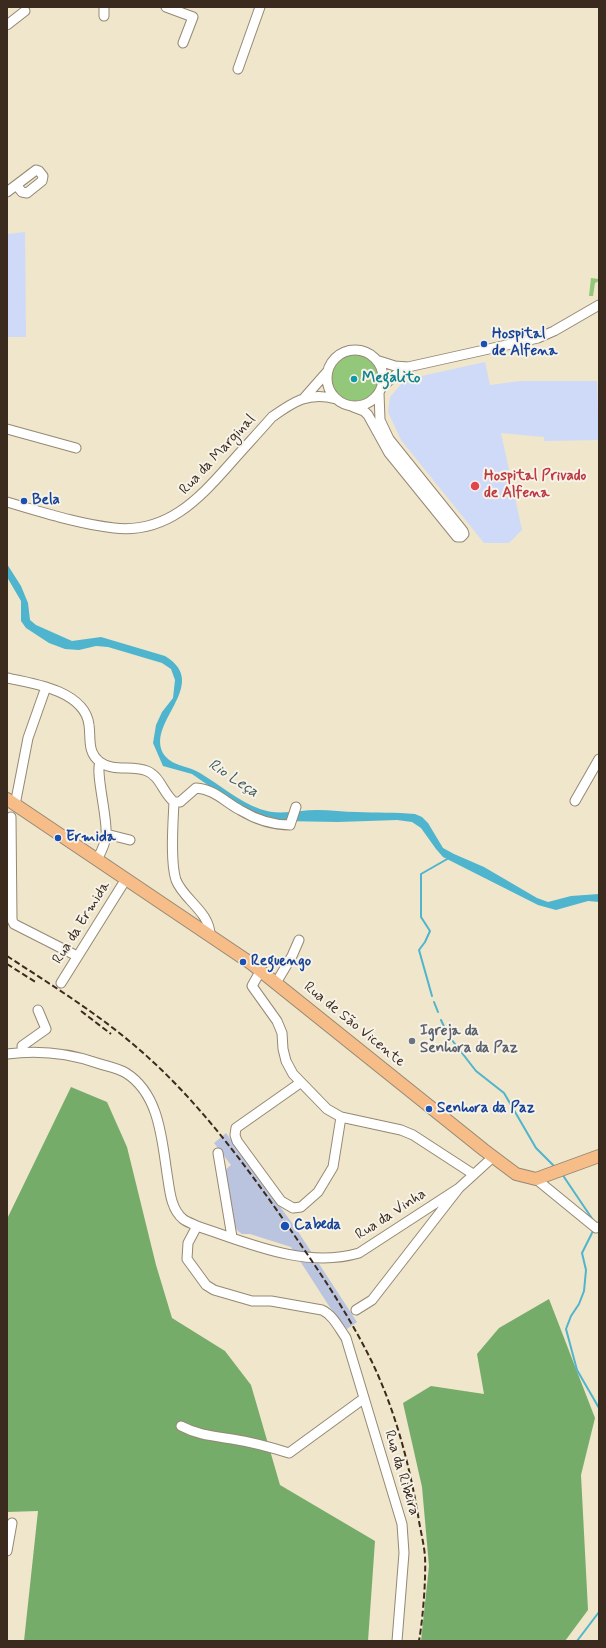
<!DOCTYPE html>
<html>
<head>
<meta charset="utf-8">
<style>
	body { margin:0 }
	#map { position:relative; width:606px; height:1648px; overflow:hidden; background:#efe6cb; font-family:Mynerve,sans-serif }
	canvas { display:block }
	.frame { position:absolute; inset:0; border:8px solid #3b2a1e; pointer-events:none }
</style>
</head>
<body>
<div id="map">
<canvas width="606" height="1648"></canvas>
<div class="frame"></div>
</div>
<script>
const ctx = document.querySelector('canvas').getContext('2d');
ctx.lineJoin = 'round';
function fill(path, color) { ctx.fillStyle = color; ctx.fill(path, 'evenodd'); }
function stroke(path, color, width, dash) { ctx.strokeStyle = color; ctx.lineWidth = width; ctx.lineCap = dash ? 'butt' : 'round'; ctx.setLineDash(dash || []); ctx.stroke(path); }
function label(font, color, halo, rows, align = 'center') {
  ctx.font = font + ' Mynerve,sans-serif'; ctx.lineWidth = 4; ctx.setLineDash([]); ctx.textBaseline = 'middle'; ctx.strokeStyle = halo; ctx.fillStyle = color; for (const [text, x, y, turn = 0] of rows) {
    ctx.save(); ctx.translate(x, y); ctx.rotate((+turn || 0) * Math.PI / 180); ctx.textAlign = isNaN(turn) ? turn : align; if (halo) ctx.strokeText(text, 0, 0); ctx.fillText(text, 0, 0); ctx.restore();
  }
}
fill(new Path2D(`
	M25 232 26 337H8L7 234Z
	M485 362 490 385 520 381H597L599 440 544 441V437L501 433 522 530 509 543H484L401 440 388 412 390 397 402 383 408 379Z`), '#cfdaf9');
fill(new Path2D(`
	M226 1133 295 1227 357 1322 347 1329 329 1306 291 1247 250 1234H242L238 1231 235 1227 224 1171 231 1165 214 1143Z`), '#bac4de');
fill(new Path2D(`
	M591 278 599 279V281L595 283 593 296H589Z
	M332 378a23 23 0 1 1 46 0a23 23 0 1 1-46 0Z`), '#93c779');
fill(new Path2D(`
	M71 1087 107 1102 127 1147 156 1265 172 1318 225 1351 251 1385 280 1485 375 1541 368 1641H24L38 1511 7 1512V1219Z
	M549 1299 595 1418 581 1475 588 1610 565 1641H421L429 1566 422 1487 403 1403 431 1386 484 1394 477 1354 499 1328Z`), '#76ac69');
fill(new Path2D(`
	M7 564 21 586 28 603 30 620 36 625 72 641 101 637 165 656C213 685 142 724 165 756 173 766 189 766 200 773 220 785 238 801 260 809 278 816 299 810 317 810 331 810 344 812 357 812 376 813 396 812 415 814L422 817 428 823 443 848 454 854 484 867 537 898 548 902 571 896 599 894V902L588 901 556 910 538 905 443 857 436 849 421 828 412 822 397 820 338 822 282 821 248 813 192 774 163 766 153 743 156 725 162 712 173 698 175 680 171 669 162 663 108 647 96 646 79 650 65 649 49 643 26 628 21 621V601L7 577Z`), '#4fb4cd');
stroke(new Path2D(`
	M432 996 419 950 425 942 430 931 421 917V874L449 858
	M434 1002 438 1012
	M441 1020 448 1035 476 1071 504 1093 536 1148 555 1167
	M562 1174 593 1220
	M594 1229 582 1253 586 1270 584 1291 579 1304 571 1316 566 1329 577 1370 599 1408
	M577 1641 599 1612`), '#4fb4cd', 2);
const minor = new Path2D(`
	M104 7V16
	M166 7 193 17 183 43
	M7 25 25 11
	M238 69 260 7
	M7 192 36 170 39 171 43 176 42 181 27 193 22 192 17 186
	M327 378a28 28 0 1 1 56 0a28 28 0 1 1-56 0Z
	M376 360 395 366 408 367 538 338 554 331 599 305
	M381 388 394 376 408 367
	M305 397 327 372
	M351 406 364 411 368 415 389 453 457 537H461L464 534 463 531 389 439 380 420 379 393
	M7 429 76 448
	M7 502C42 512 78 524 114 528 166 534 198 500 229 465 243 449 258 433 272 417 293 402 309 391 336 399
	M7 678C33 683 85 691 89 725 91 739 87 752 100 762 113 772 132 765 147 771 160 776 163 793 174 802
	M575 801 599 759
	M174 802H180L196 788C214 789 225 802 240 810 255 819 273 825 290 825L296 807
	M174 802C173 823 170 862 176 880 183 899 210 912 210 935
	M15 805 28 738 46 687
	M11 817 12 920 14 924 77 956
	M106 834 130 840
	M97 860C101 852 105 845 106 836 108 818 95 773 100 762
	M261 970 252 986 277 1021 282 1033 283 1049 286 1061 293 1074 327 1109 341 1117 401 1130 413 1135 473 1174
	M61 983 126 879
	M276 983 292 956 299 940
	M23 1052 22 1046 46 1029 38 1010
	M7 1054C38 1050 68 1053 97 1063 106 1066 118 1068 126 1073 161 1095 162 1144 168 1180 170 1194 172 1210 183 1219 187 1222 193 1224 197 1226L188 1243 187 1259 206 1285 214 1290 252 1301H271L322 1310C333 1315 339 1328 346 1338L402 1524 404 1553 397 1641
	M300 1083 236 1128 235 1135 237 1141 281 1201 293 1208 301 1207 318 1192 333 1167 341 1117
	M218 1153 232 1237
	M536 1179 596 1228 599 1227
	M197 1226C248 1243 305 1269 359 1253L459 1188
	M356 1310 372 1300 459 1188 493 1157
	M181 1426C198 1435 213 1436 232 1439 251 1442 270 1447 289 1453L363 1399
	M7 1551 12 1523`);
const major = new Path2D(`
	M7 799 252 964 484 1150 516 1174 536 1179 599 1156`);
stroke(minor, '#958874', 11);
stroke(major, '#958874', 14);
stroke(minor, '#fff', 9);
stroke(major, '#f7bd88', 12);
stroke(new Path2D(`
	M7 956C53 986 100 1015 141 1051 196 1099 241 1159 283 1219 315 1265 347 1311 372 1362 395 1410 409 1463 418 1515 420 1529 424 1543 425 1557 426 1580 423 1618 419 1641
	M7 964 37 983
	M81 1011 111 1034`), '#3b2a1e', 2, [6, 3]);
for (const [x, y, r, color] of [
	[484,344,4,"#1a4fb4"],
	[354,379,4,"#0f9aa8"],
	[475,486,5,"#e0444e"],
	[24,501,4,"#1a4fb4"],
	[58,838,4,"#1a4fb4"],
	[243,962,4,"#1a4fb4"],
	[412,1041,4,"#6b7280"],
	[429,1109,4,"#1a4fb4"],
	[285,1226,5,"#1a4fb4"]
]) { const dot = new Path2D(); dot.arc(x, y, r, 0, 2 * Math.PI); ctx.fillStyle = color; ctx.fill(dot); stroke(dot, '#f7f3e8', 1.5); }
label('bold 15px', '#164399', '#f7f3e8', [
	["Hospital",492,335],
	["de Alfena",492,352],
	["Bela",32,501],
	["Ermida",66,838],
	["Reguengo",251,962],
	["Senhora da Paz",437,1109],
	["Cabeda",294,1226]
], 'left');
label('bold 15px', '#0d838f', '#f7f3e8', [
	["Megalito",362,379]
], 'left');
label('15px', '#3b2a1e', '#f7f3e8', [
	["Rua da Marginal",218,455,-47],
	["Rua da Ermida",82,923,-58],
	["Rua de São Vicente",354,1025,39],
	["Rua da Vinha",391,1215,-33],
	["Rua da Ribeira",401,1473,73]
]);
label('bold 15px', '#be3a42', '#f7f3e8', [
	["Hospital Privado",484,477],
	["de Alfena",484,494]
], 'left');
label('bold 15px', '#5b616d', '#f7f3e8', [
	["Igreja da",420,1032],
	["Senhora da Paz",420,1049]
], 'left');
label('italic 16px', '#425a5b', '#f7f3e8', [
	["Rio Leça",233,779,33]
]);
</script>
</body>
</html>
